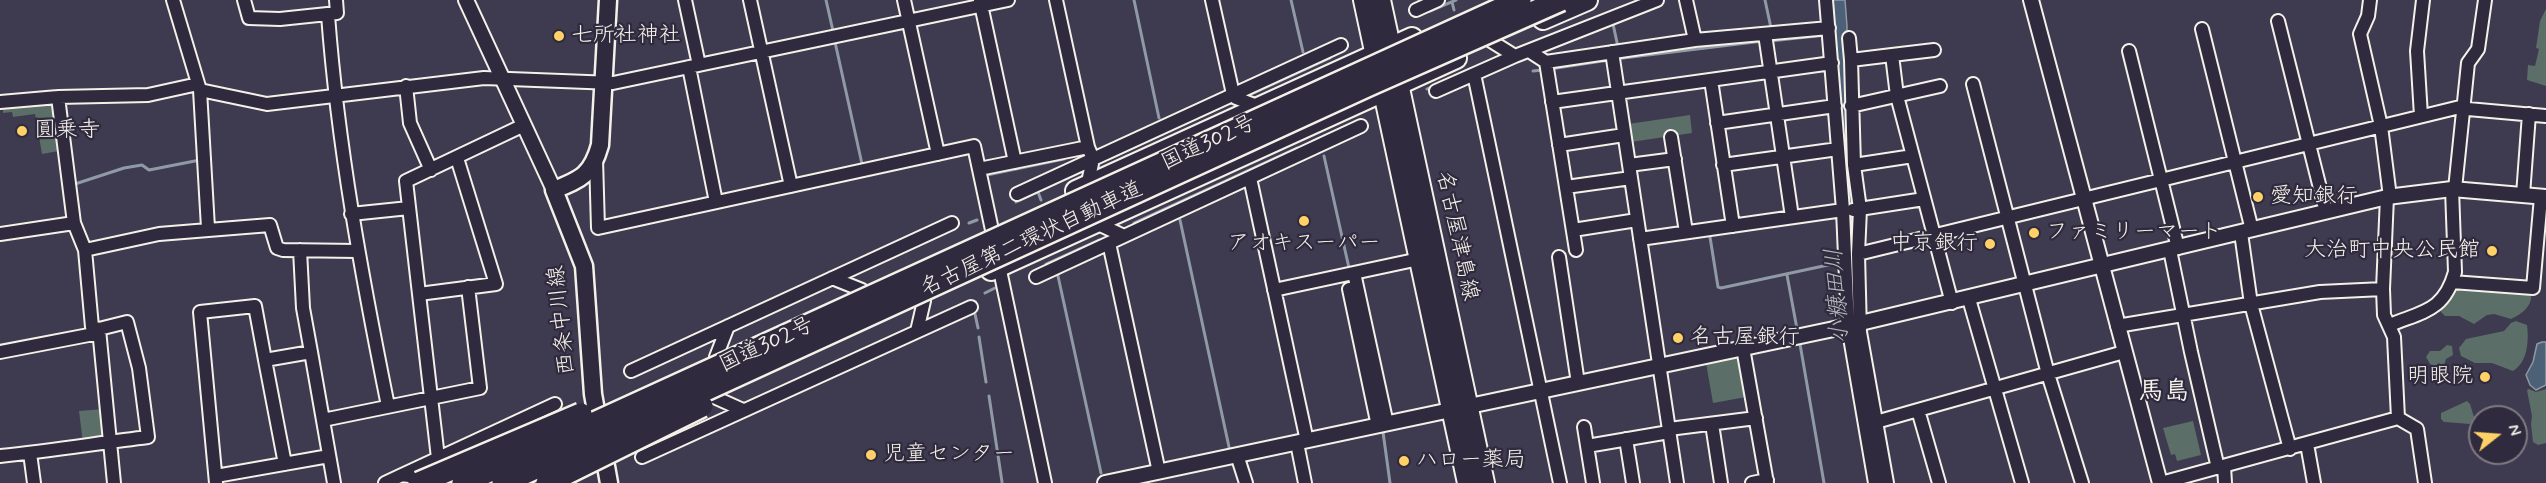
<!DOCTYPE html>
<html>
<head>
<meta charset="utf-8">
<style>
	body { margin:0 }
	#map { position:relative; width:2546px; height:483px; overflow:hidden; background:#3e3a50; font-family:Mynerve,sans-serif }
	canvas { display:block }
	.north { position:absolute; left:2468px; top:405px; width:60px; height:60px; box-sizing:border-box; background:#2f2a3d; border:2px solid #7e7a81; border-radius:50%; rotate:73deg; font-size:16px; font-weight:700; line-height:24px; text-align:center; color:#f4f1e8 }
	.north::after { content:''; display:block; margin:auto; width:21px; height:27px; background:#ffd166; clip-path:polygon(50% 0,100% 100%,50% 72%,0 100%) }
</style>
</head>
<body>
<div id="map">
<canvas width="2546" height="483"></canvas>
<div class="north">N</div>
</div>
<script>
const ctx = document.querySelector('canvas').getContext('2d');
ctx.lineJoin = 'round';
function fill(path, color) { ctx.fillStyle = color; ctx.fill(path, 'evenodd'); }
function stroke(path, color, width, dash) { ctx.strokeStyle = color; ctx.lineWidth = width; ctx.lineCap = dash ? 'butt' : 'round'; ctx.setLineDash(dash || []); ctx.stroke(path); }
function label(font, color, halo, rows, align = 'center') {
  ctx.font = font + ' Mynerve,"Klee One",sans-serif'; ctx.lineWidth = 4.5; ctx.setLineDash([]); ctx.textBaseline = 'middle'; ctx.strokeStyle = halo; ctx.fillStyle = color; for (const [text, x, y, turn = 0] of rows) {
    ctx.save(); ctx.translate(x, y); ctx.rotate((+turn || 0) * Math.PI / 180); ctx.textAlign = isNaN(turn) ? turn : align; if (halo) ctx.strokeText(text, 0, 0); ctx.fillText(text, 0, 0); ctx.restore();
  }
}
fill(new Path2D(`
	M2546 9V86L2527 80 2528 65 2535 66 2539 49 2536 48 2540 21Z
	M55 101 59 151 42 154 35 114 13 117 12 112 3 113V107Z
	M1690 115 1692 133 1631 142 1628 124Z
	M2452 288 2531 293C2533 306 2522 314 2511 319L2494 314 2487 315 2474 324 2459 316H2445L2441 312 2440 307Z
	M2516 321 2527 325C2529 340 2528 362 2513 371L2492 363H2475L2461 356 2459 348 2466 339 2504 331 2511 323Z
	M2447 345 2452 346 2453 355 2446 359 2444 366 2432 367 2426 357 2430 351H2440Z
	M1737 356 1740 359 1746 397 1713 403 1706 363Z
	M2529 389 2536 392 2546 389V443L2538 445 2533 442 2531 424 2532 416 2527 390Z
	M2467 401 2470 404 2474 417 2470 424 2444 422 2441 419V413Z
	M104 409 107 440 83 443 79 411Z
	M2193 421 2201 455 2177 461 2175 454 2171 455 2163 428Z`), '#5b6e67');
const water = new Path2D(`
	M1831 0H1845L1847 26 1846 105 1856 214V321L1851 322Z
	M2542 342H2546V385L2536 390 2530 385 2526 375 2533 362 2537 344Z`);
fill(water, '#4c6077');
stroke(water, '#8f9aa4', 1.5);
stroke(new Path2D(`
	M826 0 833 31
	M1134 0 1159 118
	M1291 0 1303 52
	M1765 0 1771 28
	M1452 2 1454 10
	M1430 11 1456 0
	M1613 24 1618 47
	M1770 41 1826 35
	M835 42 862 164
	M1615 59 1763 41
	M1550 69 1609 60
	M1533 71 1543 70
	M1427 89 1472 68
	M1245 97 1330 58
	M1313 141 1346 126
	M1324 156 1349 268
	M1111 158 1232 102
	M987 175 1064 159
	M75 184 124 168 142 165 149 170 200 160
	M1038 192 1041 200
	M1016 202 1083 171
	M1180 220 1229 447
	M969 223 977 220
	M1134 223 1297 148
	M1710 237 1718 287 1721 288 1842 262
	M1046 264 1099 240
	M1787 275 1797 329
	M1058 276 1101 473
	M985 293 995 288
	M975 314 978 328
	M979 337 986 382
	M1800 344 1824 483
	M989 396 1002 482
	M1383 432 1390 483`), '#8f9aa4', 3);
const minor = new Path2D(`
	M173 0 200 90 208 228
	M244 0 249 18 280 19 337 13 336 0
	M685 0 699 65
	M750 0 791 186
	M904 0 938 154
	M980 0 1015 162
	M1056 0 1088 147 1093 159 1087 187
	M1212 0 1233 94 1236 98 1260 107
	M1686 0 1695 40
	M1826 0 1843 210 1848 326 1875 483
	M2370 0 2368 16 2360 34 2381 126 2390 197
	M1416 10 1438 0
	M328 15C338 148 362 277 388 406
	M2278 21 2326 212
	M2202 29 2252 230
	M1765 34 1792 217
	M1849 38 1851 60
	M1491 41 1515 56
	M1934 50 1892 55 1897 96 1952 303
	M1529 51 1546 62 1695 40 1829 28
	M2129 51 2178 248
	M1612 52 1677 483
	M1546 62 1576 250
	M689 67 716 202
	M1474 74 1560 483
	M1711 80 1733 226
	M1973 84 2048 374 2082 483
	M406 86 410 123 431 170
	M200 90 267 104 484 78 613 83 1008 0
	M1436 91 1515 56 1657 0
	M58 97 74 223
	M0 102 58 97 148 95 198 84
	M1552 102 1832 63
	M1851 106 1940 86
	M2421 116 2417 51 2423 0
	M1717 123 1835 106
	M1671 137 1686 232
	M1559 145 1624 135
	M596 159 598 228 974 146 995 244
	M1629 165 1675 159
	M1723 165 1838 149
	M1854 165 1913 156
	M979 169 1088 147
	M1250 178 1307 441
	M1566 187 1631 178
	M2455 189 2468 63 2478 49 2485 0
	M1017 194 1341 45
	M2523 195 2529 114
	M1853 210 1924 199
	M351 214 409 208
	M1096 223 1124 236
	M1573 230 1637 220
	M2241 233 2251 304 2290 449
	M0 234 74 223 85 250 159 234 270 225 277 248 283 250 357 251
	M1640 239 1843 210
	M1109 243 1159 472
	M85 250 92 327 99 329
	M2170 250 2191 352 2218 468
	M1858 254 2464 106 2468 109 2546 116
	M1559 257 1578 383
	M998 261 1045 483
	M1354 273 1387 424
	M1036 277 1361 126
	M832 278 862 290
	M2452 282 2533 288 2541 197
	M1349 289 1378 426
	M1274 290 1419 259
	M419 294 406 181 524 125
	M1969 299 2022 483
	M2390 325C2424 311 2444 311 2455 272L2452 189
	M2117 326 2320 292 2383 289
	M917 331 924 301
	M1743 348 1767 483
	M0 352 99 333
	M311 352 334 483
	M716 357 728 326
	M265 360 285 464
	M631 371 952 223
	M714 397 743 410
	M2398 418 2417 429 2425 483
	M323 420 480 388 468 287
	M1876 422 1918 410
	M1712 424 1721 483
	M1584 427 1593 483
	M1669 429 1756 418
	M1626 439 1633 483
	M1297 443 1305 483
	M2307 444 2314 483
	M1587 446 1669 432
	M30 453 34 483
	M1237 455 1246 483
	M0 456C50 451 99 443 148 437L139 368 127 322 99 329 114 483
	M642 457 971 307
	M438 458 419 294 496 284 457 158
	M2224 466 2225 483
	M402 475 555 404
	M216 476 329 456
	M216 483 200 312 255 306 265 360 311 352 303 308 300 250
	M385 483 402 475 409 476
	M1752 483 1767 480
	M1887 483 1860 332 1858 254 1860 209 1854 165 1851 60 1892 55
	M1939 483 1918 410 2124 352
	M2161 483 2398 418 2394 337 2384 315 2383 289 2387 197`);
const tertiary = new Path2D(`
	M466 0 554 190
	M2031 0 2160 483
	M1105 483 1848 326 2387 197 2452 189 2546 197`);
const secondary = new Path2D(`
	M608 0 600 145C592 174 582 179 554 190L584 266 593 394 609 483`);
const primary = new Path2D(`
	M1363 0 1467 483
	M1381 0 1485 483`);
const trunk = new Path2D(`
	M1543 19 1587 0
	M1076 191 1412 38
	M991 270 1456 58`);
stroke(minor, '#f4f1e8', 16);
stroke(tertiary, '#f4f1e8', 18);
stroke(secondary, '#f4f1e8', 21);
stroke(primary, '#f4f1e8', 22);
stroke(trunk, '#f4f1e8', 24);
stroke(minor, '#2f2a3d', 12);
stroke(tertiary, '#2f2a3d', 14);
stroke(secondary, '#2f2a3d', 16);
stroke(primary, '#2f2a3d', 18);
stroke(trunk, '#2f2a3d', 20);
const motorwayBridge = new Path2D(`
	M419 483 581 414
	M463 483 1520 0
	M503 483 1369 85 1561 0
	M547 483 702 406`);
stroke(motorwayBridge, '#f4f1e8', 26, []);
stroke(motorwayBridge, '#2f2a3d', 21);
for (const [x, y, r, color] of [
	[559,36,6,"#ffd166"],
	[22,131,6,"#ffd166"],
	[2258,197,6,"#ffd166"],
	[1304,221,6,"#ffd166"],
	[2034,233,6,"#ffd166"],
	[1990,244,6,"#ffd166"],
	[2492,251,6,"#ffd166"],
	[1678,338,6,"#ffd166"],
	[2485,377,6,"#ffd166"],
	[871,455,6,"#ffd166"],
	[1404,461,6,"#ffd166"]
]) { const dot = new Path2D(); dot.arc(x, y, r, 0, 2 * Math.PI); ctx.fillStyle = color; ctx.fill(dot); stroke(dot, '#2f2a3d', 2); }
label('22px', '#f4f1e8', '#2f2a3d', [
	["七所社神社",571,36],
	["圓乗寺",34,131],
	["愛知銀行",2270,197],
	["ファミリーマート",2046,233],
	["アオキスーパー",1304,244,"center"],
	["中京銀行",1978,244,"right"],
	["大治町中央公民館",2480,251,"right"],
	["名古屋銀行",1690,338],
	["明眼院",2473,377,"right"],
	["児童センター",883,455],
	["ハロー薬局",1416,461]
], 'left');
label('22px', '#f4f1e8', '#2f2a3d', [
	["国道302号",1209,144,-25],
	["名古屋津島線",1456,236,78],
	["名古屋第二環状自動車道",1032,240,-25],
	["西条中川線",563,320,-96],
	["国道302号",767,346,-25]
]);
label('italic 24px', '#b1b7bb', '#2f2a3d', [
	["小糠田川",1839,296,-94]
]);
label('bold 26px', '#f4f1e8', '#2f2a3d', [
	["馬島",2164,394]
]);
</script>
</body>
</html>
